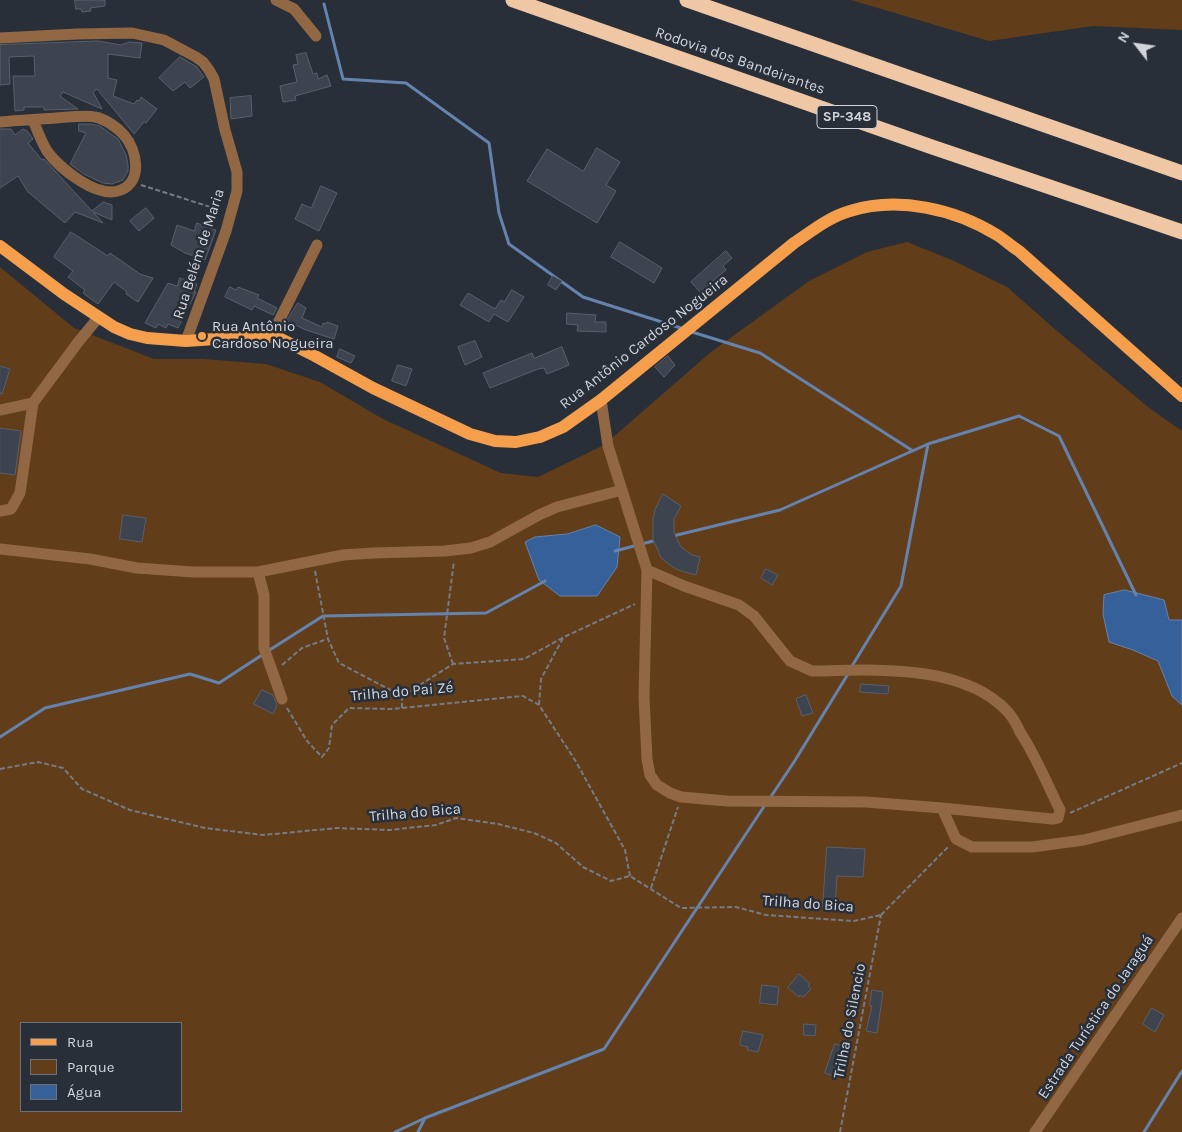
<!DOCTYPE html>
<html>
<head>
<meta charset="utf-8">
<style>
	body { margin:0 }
	#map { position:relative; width:1182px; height:1132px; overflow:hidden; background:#282f39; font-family:Karla,sans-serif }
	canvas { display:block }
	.legend { position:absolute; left:20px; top:1022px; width:162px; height:90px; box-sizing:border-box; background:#282f39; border:1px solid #6c717a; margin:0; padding:6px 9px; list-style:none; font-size:15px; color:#d1d5dc }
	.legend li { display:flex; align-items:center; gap:10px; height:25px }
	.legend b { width:25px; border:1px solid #6c717a }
	.north { position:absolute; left:1112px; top:20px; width:50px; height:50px; -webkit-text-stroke:4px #282f39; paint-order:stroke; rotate:300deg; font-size:14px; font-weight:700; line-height:20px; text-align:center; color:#d1d5dc }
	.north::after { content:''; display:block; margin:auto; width:18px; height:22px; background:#d1d5dc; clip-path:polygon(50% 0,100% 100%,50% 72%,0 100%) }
</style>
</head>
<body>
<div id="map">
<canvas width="1182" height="1132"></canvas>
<ul class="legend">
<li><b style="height:6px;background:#f59f4d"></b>Rua</li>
<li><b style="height:14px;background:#623d1a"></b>Parque</li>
<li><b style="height:14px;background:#36609a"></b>Água</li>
</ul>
<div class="north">N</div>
</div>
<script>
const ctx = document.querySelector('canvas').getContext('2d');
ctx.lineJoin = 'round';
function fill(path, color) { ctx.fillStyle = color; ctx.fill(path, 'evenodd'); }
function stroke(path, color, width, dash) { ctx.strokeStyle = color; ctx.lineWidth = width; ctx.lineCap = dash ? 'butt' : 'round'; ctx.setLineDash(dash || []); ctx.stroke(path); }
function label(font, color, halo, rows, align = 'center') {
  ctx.font = font + ' Karla,sans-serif'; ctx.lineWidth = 5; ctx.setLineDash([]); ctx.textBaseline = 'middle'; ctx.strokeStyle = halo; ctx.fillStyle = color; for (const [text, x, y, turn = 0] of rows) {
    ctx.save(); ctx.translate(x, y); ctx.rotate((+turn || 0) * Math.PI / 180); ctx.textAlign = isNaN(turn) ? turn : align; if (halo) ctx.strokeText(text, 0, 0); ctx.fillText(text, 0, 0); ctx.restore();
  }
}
fill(new Path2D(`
	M851 0H1182V30L1093 26 989 41Z
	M907 242 954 261 1007 287 1057 331 1148 407 1182 431V620H1169L1109 642 1133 650 1158 661 1172 696 1182 705V1132H0V267L74 328 154 359H204L266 364 320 382 383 419 501 473 538 477 604 445 711 352 809 281 867 252ZM596 525 531 557 525 542 535 537 567 534ZM21 1023H181V1111H21Z`), '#623d1a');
const water = new Path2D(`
	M596 525 620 537 617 567 597 596H560L539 580 525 542 535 537 567 534Z
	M1125 590 1164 600 1169 620H1182V705L1172 696 1158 661 1133 650 1109 642 1103 614 1104 595Z`);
fill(water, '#36609a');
stroke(water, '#6483ae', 1);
stroke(new Path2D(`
	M324 4 343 79 406 83 489 143 499 213 509 244 583 297 684 329
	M692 332 760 353 913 451
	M673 536 780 510 928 444 1019 416 1059 436 1136 595
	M615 551 657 540
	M268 651 323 616 486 613 545 581
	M852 666 901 586 928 444
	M0 737 45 708 190 674 219 683 262 655
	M770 798 794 762 848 674
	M395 1132 425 1118 604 1049 765 805
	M418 1132 425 1118
	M1144 1132 1182 1071`), '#6483ae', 3);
const building = new Path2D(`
	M75 0H105V6L90 8 91 11 82 12 81 9H76Z
	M98 41 121 45 129 42 142 43 140 58 108 54V78L117 80 113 96 134 104 137 100 139 101 141 97 157 109 146 123 144 122 134 134 97 89 93 92 102 109 63 92 60 96 78 109 44 110V107H24V110L15 111 13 76H35L34 56 9 57 10 84 0 85V45Z
	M306 53 313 74 317 73 318 79 327 75 331 86 295 96 296 100 283 102 280 86 297 82 293 65 298 64 296 55Z
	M180 57 197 67 204 77 190 88 185 82 173 91 159 78Z
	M251 96 252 116 231 119 230 98Z
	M79 124H91L100 126 118 139 126 155 128 165V171L123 180 112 184 103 183 84 174 70 164 86 133 79 131Z
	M0 129H11L15 135 23 129 27 131 33 139 28 143 42 160 44 159 92 211 103 202 112 205V220L93 212 103 223 75 212 65 223 28 192 18 176 0 188Z
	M597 148 620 162 606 185 616 191 597 223 527 181 547 149 583 171Z
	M321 186 337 193 319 231 295 219 302 204 311 208Z
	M146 208 154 218 139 231 130 221Z
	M197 223 216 230 205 260 185 253 171 245 177 225 194 231Z
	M71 232 108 256 110 253 140 274 153 278 138 302 126 294 127 292 114 282 98 304 83 293 85 290 68 277 73 271 54 257Z
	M620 242 662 268 654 283 611 257Z
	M726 251 732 258 723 266 726 270 700 292 691 282Z
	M553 276 562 281 556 290 548 285Z
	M180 278 197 284 194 292H196L178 328 168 324 166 328 158 324 156 328 145 323 168 283 177 286Z
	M230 287 236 290 238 287 259 295 257 298 277 308 273 315 254 306 252 310 225 297Z
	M512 290 524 297 508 322 494 314 489 322 460 305 468 293 495 309 501 300 504 302Z
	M298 303 306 308 302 318 322 327 323 323 326 324 327 322 338 326 334 339 306 330 287 321Z
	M567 313 596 315 595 322H606V332L577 331 578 325 567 324Z
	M475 341 482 357 465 365 458 347Z
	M562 347 569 365 547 374 544 368 538 369 490 388 483 373 532 353 534 358Z
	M340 349 355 356 351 363 337 357Z
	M668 356 675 365 664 377 655 367Z
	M398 365 412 369 406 386 392 381Z
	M0 366 10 369 2 394 0 393Z
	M0 428 21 431 15 475 0 473Z
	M663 494 681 506 674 519V533L681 547 692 555 700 557 696 575 678 570 670 565 661 558 657 548 653 540V519L655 510Z
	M123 515 146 518 142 542 120 539Z
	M766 569 778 575 772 585 761 578Z
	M861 684 889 686 888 694 860 692Z
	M262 690 273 695 277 705 273 714 254 704Z
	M806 695 813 713 802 716 796 699Z
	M827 847 865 849 863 877 837 876 835 907H823Z
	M799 974 810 984 808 986 811 989 803 997 800 995 799 997 788 988Z
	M762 985 779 987 777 1005 760 1003Z
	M872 990 883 992 877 1033 866 1031 872 1006H870Z
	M1152 1008 1164 1015 1155 1032 1143 1024Z
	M804 1024 816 1025 815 1036 804 1035Z
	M743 1031 763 1035 758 1052 747 1050 748 1047 740 1045Z
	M835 1044 850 1049 840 1078 825 1073Z`);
fill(building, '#3d444f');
stroke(building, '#58606c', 1);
stroke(new Path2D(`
	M141 185 220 210
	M315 571 328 639 339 663 402 696 453 664 524 659 564 637 635 604
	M453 664 444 638 454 561
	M282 665 302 648 327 639
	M539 705 541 679 563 638
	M287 708 307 741 322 757 329 748 332 725 349 708 391 709 523 696 539 705 575 760 625 850 630 876
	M402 708V696
	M0 769 38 762 63 768 82 789 130 810 205 828 263 835 337 828 389 830 436 825 456 818 498 824 534 833 556 843 583 867 611 881 630 876 681 908 736 907 766 915 854 921 881 915
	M1070 813 1182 763
	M651 888 678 807
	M881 915 948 847
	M840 1132 881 915`), '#767c84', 2, [5, 2.5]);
stroke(new Path2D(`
	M276 0 294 9 316 36
	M0 38 77 34 132 33 164 40 196 57 203 62 209 70 214 79 225 130 237 172V191L226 231 186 341
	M0 122C23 120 46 119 68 117 77 117 87 115 95 117 105 119 117 127 124 135 137 150 143 181 121 190 98 200 59 168 47 151 41 141 37 130 33 120
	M271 337 317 245
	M601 400 608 446 647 570 644 697 647 759 650 775 657 785 670 793 681 797 727 801 866 802 942 808 1052 819 1058 818 1060 810C1047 784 1036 756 1020 732 1017 725 1013 718 1008 712 963 663 873 670 812 671L790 661 754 616 739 605 684 586 647 570
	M0 410 33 403
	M0 511 11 509 20 493 33 403 79 341 98 318
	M0 549 90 559 137 568 193 572H258L343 555 374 553 445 551 471 548 490 542 539 515 557 507 622 490
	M258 572 264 595V648L282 699
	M942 808 956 839 972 847H1032L1084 840 1182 815
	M1035 1132 1182 918`), '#926844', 11);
stroke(new Path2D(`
	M0 246 64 294 114 327 130 334 147 338 186 341 259 336 279 338 315 356 373 388 470 434 495 441 516 442 540 437 563 427 601 400 794 243C812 231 829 217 850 211 898 196 955 209 997 235 1005 240 1011 246 1019 251L1182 396`), '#f59f4d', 12);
stroke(new Path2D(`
	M513 0 932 147 1182 232
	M687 0 1182 173`), '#f0c7a4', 15);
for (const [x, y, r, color] of [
	[202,336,5,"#f8a04b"]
]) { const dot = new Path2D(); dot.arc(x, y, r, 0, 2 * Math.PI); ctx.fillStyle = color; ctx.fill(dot); stroke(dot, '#282f39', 2); }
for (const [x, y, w] of [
	[847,117,60]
]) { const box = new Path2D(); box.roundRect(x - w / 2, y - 11.5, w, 23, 4); ctx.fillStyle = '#282f39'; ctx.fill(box); stroke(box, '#d1d5dc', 1); }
label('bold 14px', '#d1d5dc', null, [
	["SP-348",847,117]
]);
label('15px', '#d1d5dc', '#282f39', [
	["Rodovia dos Bandeirantes",740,61,19],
	["Rua Belém de Maria",199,254,-72],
	["Rua Antônio Cardoso Nogueira",644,342,-38],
	["Trilha do Pai Zé",402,692,-5],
	["Trilha do Bica",415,813,-5],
	["Trilha do Bica",808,904,4],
	["Estrada Turística do Jaraguá",1096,1017,-56],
	["Trilha do Silencio",850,1021,-79]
]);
label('15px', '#d1d5dc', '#282f39', [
	["Rua Antônio",212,327],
	["Cardoso Nogueira",212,344]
], 'left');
</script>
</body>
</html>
